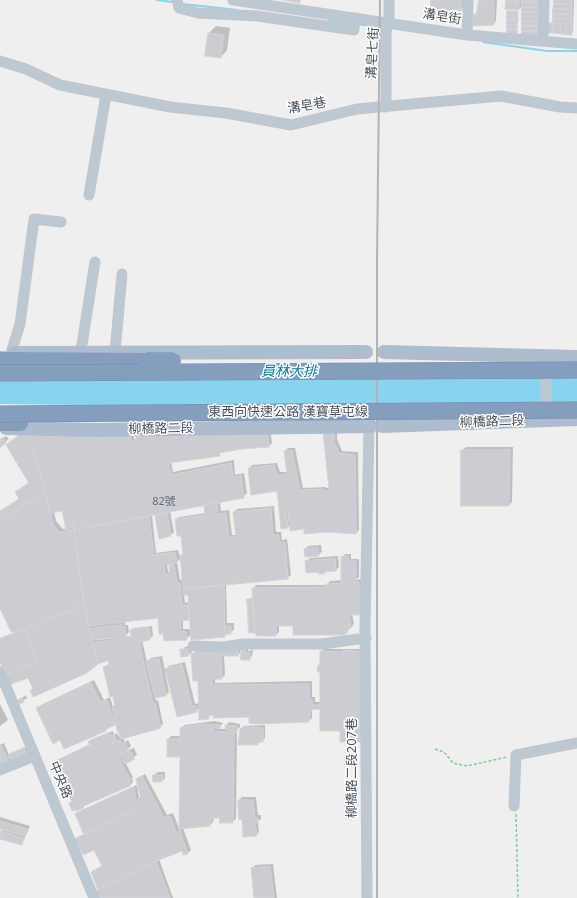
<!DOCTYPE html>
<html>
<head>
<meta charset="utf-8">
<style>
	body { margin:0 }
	canvas { display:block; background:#f1eeee }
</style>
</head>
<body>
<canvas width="577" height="898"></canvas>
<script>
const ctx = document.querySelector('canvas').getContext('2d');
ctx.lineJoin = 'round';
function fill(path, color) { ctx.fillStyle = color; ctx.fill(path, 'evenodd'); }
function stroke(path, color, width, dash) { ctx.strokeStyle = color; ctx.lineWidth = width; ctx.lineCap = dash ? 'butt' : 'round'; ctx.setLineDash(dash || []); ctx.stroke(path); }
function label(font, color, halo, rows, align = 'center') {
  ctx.font = font + ' "Noto Sans","Noto Sans TC",sans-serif'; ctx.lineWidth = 3; ctx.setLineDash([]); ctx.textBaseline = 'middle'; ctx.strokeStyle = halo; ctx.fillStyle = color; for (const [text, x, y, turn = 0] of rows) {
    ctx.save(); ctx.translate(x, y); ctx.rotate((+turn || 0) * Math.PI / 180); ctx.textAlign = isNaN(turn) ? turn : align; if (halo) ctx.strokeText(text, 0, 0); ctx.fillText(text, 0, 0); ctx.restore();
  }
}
fill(new Path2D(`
	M577 374V405L236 407 0 404V376Z`), '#88d3ed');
fill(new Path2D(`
	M432 0H464V7L460 10Z
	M480 0H497L496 21 493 25H474V15L477 12Z
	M507 0H521V7L519 9Z
	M555 0H574L573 32 571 34 554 23Z
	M508 11H518L517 33Z
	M216 26 230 28 227 50 221 57 206 55 209 33Z
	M337 427V439L342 451 358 452 359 530 356 533 304 528 290 525 288 527 278 490 249 469 252 465 277 463 280 472H288L285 451 288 448H295L303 488 326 487V488H329L324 430Z
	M270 428 272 443 269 446 242 448 223 451 219 455 171 461 173 472 234 460 235 475 244 473 247 493 243 497 220 502 221 511 229 510 232 535H236L234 512 237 509 274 506 276 532H281L282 540 287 539 291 575 287 578 226 583 227 623H234V630L224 636 191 634 186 639 159 617 125 621V625H128L129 632 124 637 132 636 131 631 134 628 152 626 153 636 149 639 142 640 147 662 151 658 162 656 165 670 169 666 185 662 195 704 199 703V680L192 655 195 652 241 647V651L245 647H248V651L253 650 252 656 249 659 242 651 238 655H224L225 675 222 678H215V683L312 681V697H315V702H321V671L319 665 321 663V652L324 649H366L341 730 321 708H312V718L309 721 214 714H211L208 718 199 708 196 711 177 716 167 672H165L169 692 166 695 155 698 156 701 158 700 163 724 160 727 123 738 125 742 128 740 131 746 126 751 134 748 137 755 125 762 133 777 132 778 133 782 130 785 76 810 70 804 73 801 56 761 90 744 89 742 92 739 113 731 114 735 117 733 121 739 122 738 116 722 106 730 61 739 38 708 41 705 94 680 104 700 110 697 113 707 116 704 104 667 110 663 109 659 34 688 29 676 0 659V638L15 632 0 607V511L20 499 16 492 29 482 7 445 26 430 133 429 134 439ZM205 505 206 513 179 517 176 520 182 534 184 553 180 557 178 550 156 553 152 515 160 513 156 517 171 535 174 532 170 511ZM63 510 67 529H63L56 521 54 512ZM181 558 183 580H180L177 562ZM173 563 170 566 171 571 168 572 167 564ZM184 594H189V602L185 603ZM190 619 191 629H183V620ZM108 637V639L96 640 95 638Z
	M6 436 9 439 0 446V440Z
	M466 447H513L512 502 509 505H462V450Z
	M321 545 322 552 318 555 305 549 308 546Z
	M345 554H351V559H359V577L356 580 362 579V611L359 614H352L354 623 352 627 343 634 294 625H279V632L276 635 248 600 253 597V589L256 585H327L330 581 342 580V557Z
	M338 556 339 567 336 570H327L324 573 320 571 307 572 306 561 310 558Z
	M191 646 192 652 188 655 182 650 185 647Z
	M26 695 27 698 19 703 18 701Z
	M0 704 8 720 0 726Z
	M215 721 223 723 218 729H227L226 726 229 722 240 724V727L237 730 236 819 232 822 221 817H214L213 822 210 825 183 828 191 850 188 853 182 850 159 859 173 898H98L96 892 99 889 92 872 103 865 94 848 76 840 85 834 76 814 80 811 137 785 139 798 142 797 137 779 145 774 167 815 173 813 180 831 181 756 168 739 171 736H181V728L185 725Z
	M265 725V738L257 744 241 729 244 726Z
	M4 743 9 755 26 747 29 754 0 766V745Z
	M158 772H165V778L162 781 154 775Z
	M242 797H256L258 815H261V819L258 821 259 832 256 835 243 818 239 800Z
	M0 817 30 826 22 844 0 838V832L4 829 0 828Z
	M273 864 277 898H255L252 869 255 865Z`), '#0003');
stroke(new Path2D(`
	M157 0 173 2
	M183 4 237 10
	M328 21 352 24
	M358 24 370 26
	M483 42 547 51H577`), '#88d3ed', 2);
const building = new Path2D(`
	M283 0H300V3Z
	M431 0H461V11L431 9Z
	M479 0 494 1V25L473 26V15H476Z
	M506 0H519V3H506Z
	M522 0H540V2H522Z
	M554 0H572V4H554Z
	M522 2H540V7H522Z
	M506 3H519V10L505 9Z
	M554 4H572V9H553Z
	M522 7H540V12H522Z
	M553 9H572V14H553Z
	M507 11H518V16L507 15Z
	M522 12H540V17L522 16Z
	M553 14H572V19L553 18Z
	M507 15 518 16V20H507Z
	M522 16 540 17V21H522Z
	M553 18 572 19V24L553 23Z
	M507 20H518L517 25H507Z
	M522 21H540V26H522Z
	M549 23H553V33H548Z
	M553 23 561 24V34L553 33Z
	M561 24H566V35L561 34Z
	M566 24H572V35H566Z
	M507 25H517V29H507Z
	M522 26H540V31H522Z
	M507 29H517V34H507Z
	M522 31H540V35H522Z
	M208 33 224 35 221 58 205 56Z
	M323 430H334V442L339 453 355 455 356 534 326 532 304 534V529L290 531 286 494H284L288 528 281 529 277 491 251 495 248 468 274 465 277 475 285 474 286 483H288L284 451 292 450 300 490 323 489V491H329Z
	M217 431H267L269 447 242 449 219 453 220 456 168 463 171 475 231 463 233 477 241 476 244 498 74 530 73 523 65 525 62 511 51 513 32 444 22 433 90 432V437L130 432 131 441 136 440V436L175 432 176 437Z
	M22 433 32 444 45 492 0 520V511L19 499 15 492 29 483 6 445Z
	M3 438 6 443 0 448V440Z
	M461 450H510L509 506H461Z
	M45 492 53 524 59 532 66 531 65 525 73 523 84 605 14 633 13 631 11 632 0 608V520Z
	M217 503 218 514 226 513 229 538 236 537 233 512 271 508 273 535H279V542H285L288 579 183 589 180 555H183L181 536H177L175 519 205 515 204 506Z
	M167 514 171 536 159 539 155 516Z
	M149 516 154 555 175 552 177 563 164 565 165 574H170L169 566 174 565 177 583H180L182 605H188L189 620 180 621 181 631 186 632 187 640 164 641 163 634H159L158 618 89 626 84 605 74 530Z
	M318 548 319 556 305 557 304 549Z
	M348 556 349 561H356V581H348V587L351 582H359V615H349L351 627H349L347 633 343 635H293V626H276V636H257L255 634 252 588 327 587 326 584 341 583V557Z
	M335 559 336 571 324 572 325 574H319V572L306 573 305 561Z
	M224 585 225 637 191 640 188 595H184L183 589Z
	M247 599H253L255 633H249Z
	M84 605 98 664 87 673 33 697 30 691 33 689 28 678 9 685 5 675 38 661 25 629Z
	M122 625V627H125L126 637 92 640 89 629Z
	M225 626H231V634H225Z
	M149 628 150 640 140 642V635L131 636 130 630Z
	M25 629 38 661 5 675 0 662V639Z
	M138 637 153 703H155L161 728 122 739 117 730 112 706H115L113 696 110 697 103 667 109 665 108 660 98 664 93 643Z
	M180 649H188L189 656 181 657Z
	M238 650V656H221L222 679H212V685L309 684V700H312L313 705H320V672H317L318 665H320V651L343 652V650L363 652V742H340V731H320V709L310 710 309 722 258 724 249 723V717L213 718V715H209V719L199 720 198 681H193L191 654Z
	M241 650H245L246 653H250V660H241Z
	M159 659 166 696 155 698 146 661Z
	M182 665 192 706H196L197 712 177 717 165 669Z
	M91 683 100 702 107 700 115 725 106 729V731L64 749 60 740 53 744 36 708Z
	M22 698 24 702 18 705 17 701Z
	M204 724 220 725 221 728H213V731L226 732 225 725 237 726V732H234L233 823H219L220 818H211L210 826 179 829 180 757H167V739H180V728Z
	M245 727 263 728V742H258V745H238L240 729Z
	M109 733 126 773H127L131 781 129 782 130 786 83 806 84 808 76 811 75 810 72 811 69 803 72 802 55 761 90 745 88 742Z
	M114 735 117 741 120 740 121 744 125 742 128 750 120 754 111 736Z
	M1 745 9 763 0 767V746Z
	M24 748 28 757 12 764 8 755Z
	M130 751 135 759 125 764 120 755Z
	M153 775H163L162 782H153Z
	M142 776 164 818 170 816 176 833 180 831 188 854 183 855 182 851 156 861 98 890 91 872 102 866 94 850 83 855 74 839 143 806 136 779Z
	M134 787 136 800 139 799 141 806 84 835 75 814Z
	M238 800H253L255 818H258V823H255L257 836 243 837 242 819 239 820Z
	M0 821 27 829 25 836 0 829Z
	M0 831 24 838 22 845 0 839Z
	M156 861 170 898H109L106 893 108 898H97L95 892Z
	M270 867 274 898H254L251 868Z`);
fill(building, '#cbcdd3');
stroke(building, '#d2d4da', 1);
const highway = new Path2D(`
	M0 360 146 361
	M0 423H20`);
stroke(highway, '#7089aa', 17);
stroke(new Path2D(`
	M435 749 444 752 453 763 467 766 507 757
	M516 814 518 898`), '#73cea5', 1.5, [3, 2]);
stroke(new Path2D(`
	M177 0 179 8 198 13 257 16 354 30 355 18
	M233 0 467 35 577 44
	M467 35 468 0
	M543 41 544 0
	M0 61 26 69 60 85 170 107 226 113 291 125 357 109 501 96 560 107 577 108
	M386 107V31L389 22V0
	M89 195 106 95
	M81 351 95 262
	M115 352 122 274
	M11 353 20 324 34 219 61 222
	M546 417V364
	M193 646 224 647 243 644H322L366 638
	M0 672 94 898
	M0 770 35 756
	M514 806 516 755 577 743
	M367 898 365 627 369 426`), '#bec8d0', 11);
stroke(new Path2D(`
	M384 352 577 357
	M14 353 366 352
	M382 426 577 419
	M6 428 98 430 371 426`), '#adbcce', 14);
stroke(highway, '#859ebe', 16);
stroke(new Path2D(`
	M377 898V262L380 0`), '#b0b3b9', 2);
const highwayBridge = new Path2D(`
	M146 361H173
	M0 373 577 370
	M0 414 577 410`);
stroke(highwayBridge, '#7089aa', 17, []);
stroke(highwayBridge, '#859ebe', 16);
label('11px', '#676f7a', null, [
	["82號",164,502]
]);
label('13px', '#46505c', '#fff', [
	["溝皂街",442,17,9],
	["溝皂七街",373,53,-87],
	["溝皂巷",307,106,-10],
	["東西向快速公路 漢寶草屯線",288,412],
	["柳橋路二段",492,422,-2],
	["柳橋路二段",161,429,-1],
	["柳橋路二段207巷",352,768,-90],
	["中央路",60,780,67]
]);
label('italic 14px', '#0a7ba2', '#fff', [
	["員林大排",289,372]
]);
</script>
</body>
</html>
